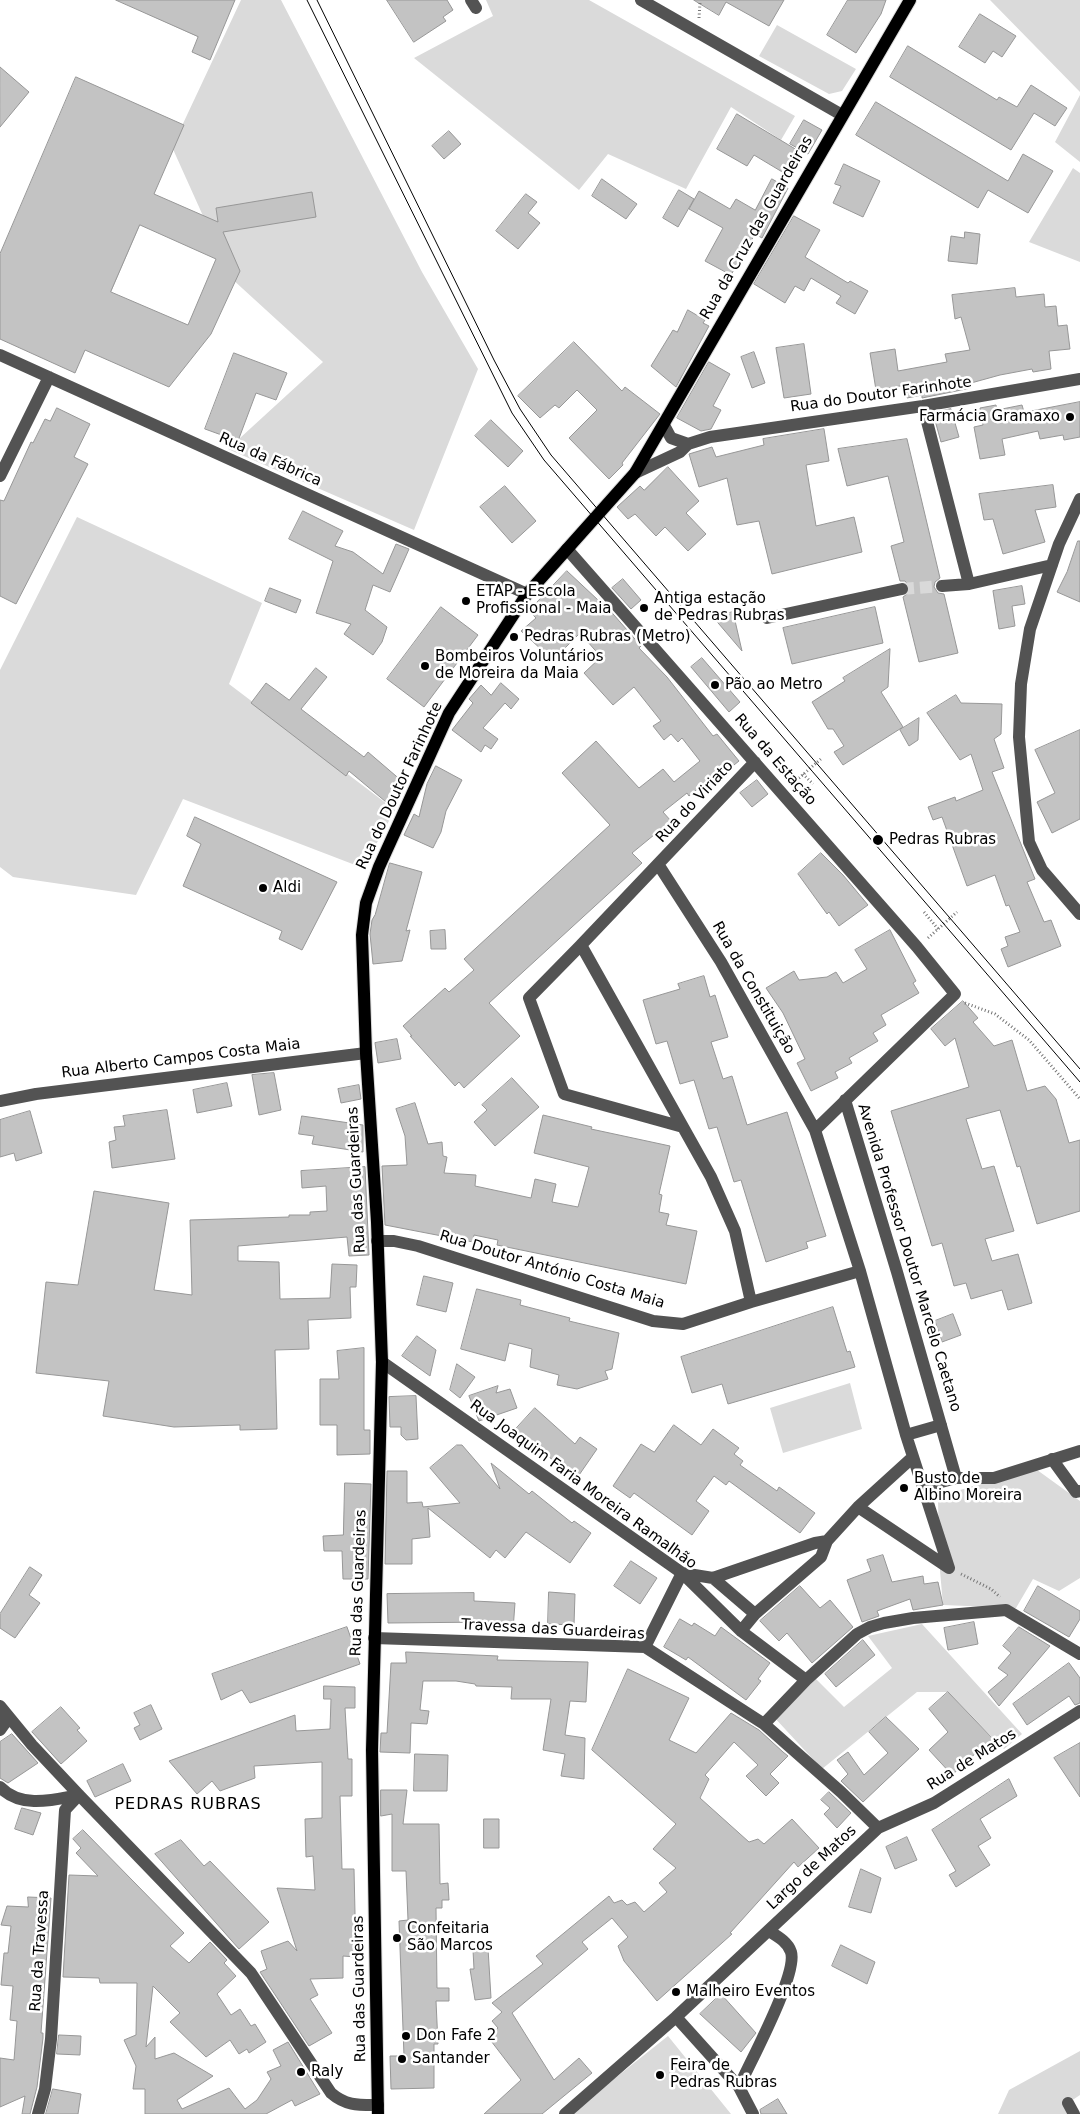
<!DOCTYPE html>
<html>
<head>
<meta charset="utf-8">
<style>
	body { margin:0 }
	canvas { display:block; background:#fff }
</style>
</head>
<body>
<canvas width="1080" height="2114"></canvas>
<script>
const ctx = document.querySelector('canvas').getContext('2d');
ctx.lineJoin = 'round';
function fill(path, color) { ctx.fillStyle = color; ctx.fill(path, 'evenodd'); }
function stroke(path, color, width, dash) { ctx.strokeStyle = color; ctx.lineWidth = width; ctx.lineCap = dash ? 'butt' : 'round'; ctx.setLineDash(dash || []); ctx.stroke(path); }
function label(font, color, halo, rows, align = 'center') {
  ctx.font = font + ' "DejaVu Sans",sans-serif'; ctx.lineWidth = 5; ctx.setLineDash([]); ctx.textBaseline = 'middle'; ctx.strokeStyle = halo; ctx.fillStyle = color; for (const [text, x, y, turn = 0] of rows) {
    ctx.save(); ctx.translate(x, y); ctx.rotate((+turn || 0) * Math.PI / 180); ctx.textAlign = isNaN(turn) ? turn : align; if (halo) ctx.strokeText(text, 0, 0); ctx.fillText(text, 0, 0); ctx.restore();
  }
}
fill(new Path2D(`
	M241 0H281L422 272 478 369 414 530 228 449 323 362 231 278 172 147Z
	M486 0H589L795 116 781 140 731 107 686 189 608 154 579 190 414 58 493 16Z
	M990 0H1080V92Z
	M777 25 856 69 842 91 829 94 759 56Z
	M1080 95V162L1055 142Z
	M1073 168 1080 173V262L1029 242Z
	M77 517 262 603 229 684 395 810 363 868 183 799 136 895 13 877 0 867V670Z
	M850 1383 862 1429 783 1453 770 1408Z
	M1033 1467 1080 1501V1578L1059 1591 1033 1579 1016 1608 943 1605 939 1559 938 1497Z
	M922 1624 1022 1734 1004 1749 948 1692H917L822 1769 773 1716 814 1677 844 1707 892 1668 868 1636Z
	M668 2036 731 2114H570Z
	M1080 2051V2095L1068 2103 1069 2114H998L1009 2090Z`), '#dadada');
const building = new Path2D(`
	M116 0H235L210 60 192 52 198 37Z
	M387 0H447L453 10 443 17 446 21 414 42Z
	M694 0H784L769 26 726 2 719 15Z
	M848 0H886L881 14 856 53 827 35Z
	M980 14 1016 36 1002 57 993 51 985 63 959 47Z
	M908 46 997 100 999 97 1017 107 1031 85 1067 108 1055 126 1034 113 1011 150 890 77Z
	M0 67 29 92 0 127Z
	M76 77 184 125 154 194 218 222 216 208 312 192 316 217 223 232 240 271 211 334 169 387 85 350 75 373 0 339V254ZM140 225 216 259 188 325 111 292Z
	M876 102 1008 181 1023 154 1053 171 1028 213 988 190 978 208 856 135Z
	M737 114 797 150 784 173 754 155 747 166 717 149Z
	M804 120 822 130 808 154 790 144Z
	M449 131 461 144 444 159 432 146Z
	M844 164 880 181 863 217 833 203 841 186 835 184Z
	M602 179 637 204 626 219 592 196Z
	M772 179 788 188 762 238 755 234 731 275 705 261 723 228 689 209 699 191 730 209 736 199 755 210Z
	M679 190 694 199 678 227 663 218Z
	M526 194 537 202 528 213 540 223 518 249 496 231Z
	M794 216 820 230 805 257 848 283 850 281 868 291 855 314 836 303 841 296 811 278 804 291 795 286 785 303 754 284Z
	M965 232 980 234 977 264 948 261 951 236 964 238Z
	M1015 288 1016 297 1044 294 1045 307 1056 306 1058 326 1067 325 1070 349 1049 351 1051 369 1033 372 1032 369 1000 375 971 383V388L922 398V395L907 398 906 385 876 390 870 353 895 349 898 371 947 362 945 354 970 350 961 317 955 319 952 295Z
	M688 310 705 320 703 323 709 326 676 387 651 366 673 330 677 332Z
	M574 342 622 391 625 387 660 414 622 463 623 465 609 479 569 438 597 410 577 390 559 408 555 405 540 418 518 396Z
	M804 344 811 394 784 398 776 348Z
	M754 352 765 383 752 388 741 357Z
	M234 353 287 373 276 400 256 393 238 441 205 429Z
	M709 362 730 374 713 406 721 410 711 429 701 431 677 418Z
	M1080 402V437L1064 440 1063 435 1040 439 1038 431 1002 439 1005 455 980 459 974 427 983 425 980 408 996 405 997 410 1022 405 1024 412Z
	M57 408 90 424 74 457 88 464 16 604 0 596V500L4 501 31 442 33 443 45 419 50 421Z
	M951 409 959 437 941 442 933 413Z
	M491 420 523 451 508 467 475 436Z
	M824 429 829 461 806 465 816 526 854 517 862 552 772 574 759 521 737 525 727 478 699 487 689 454 712 447 716 457 764 445 763 439Z
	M907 439 940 578 935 582 934 587 938 593 944 594 958 653 919 662 903 597 910 592V587L905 581H900L891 546 904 542 888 476 847 486 838 449Z
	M668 467 699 501 686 513 706 534 688 551 665 527 656 536 635 514 628 519 617 507 640 486 644 490Z
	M1053 485 1056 507 1035 510 1045 542 1003 554 993 519 984 520 979 494Z
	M505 486 536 521 512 543 480 507Z
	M303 511 343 531 335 546 353 552 383 574 396 544 409 549 390 592 373 585 365 610 387 627 382 642 373 655 344 634 351 624 316 613 333 561 289 539Z
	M1078 541H1080V602L1057 592 1067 572Z
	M567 571 598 600 600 599 641 646 639 648 667 677 713 736 717 734 739 761 715 780 712 777 689 796 687 793 663 812 671 821 632 853 642 863 489 1003 520 1036 464 1088 459 1082 455 1086 410 1036H412L403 1026 445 988 449 992 474 970 464 959 610 825 562 773 596 741 639 788 663 769 674 782 700 761 682 738 678 742 671 734 664 740 653 726 661 721 634 687 613 705 584 673 601 657 580 633 553 660 521 631 536 618 529 611Z
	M623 579 641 600 631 609 612 588Z
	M1022 586 1025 604 1012 606 1015 626 999 629 993 591Z
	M270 588 301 600 296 613 265 601Z
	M441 607 478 635 424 707 387 679Z
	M875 607 883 643 792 664 783 628Z
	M733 612 742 651 713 617Z
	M890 649 888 687 881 692 903 727 843 765 834 752 844 746 833 729H828L812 702 845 681 843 678Z
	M702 658 740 702 729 712 691 667Z
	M316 668 327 677 301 709 364 757 368 752 403 782 386 802 349 771 346 776 251 703 266 683 289 700Z
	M501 683 519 699 511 709 505 703 483 728 498 739 491 749 485 745 481 752 452 730 473 703 469 699 481 685 491 695Z
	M956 695 961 703 1002 704 1001 734 994 739 1004 768 992 772 1035 879 1027 882 1044 922 1051 920 1061 946 1008 967 1001 949 1008 946 1005 937 1020 932 1009 905 1006 906 995 875 967 886 942 817 933 820 928 807 955 797 956 801 983 790 971 754 960 760 927 713Z
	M919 718 918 740 909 746 900 730Z
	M1080 730V819L1052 833 1037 802 1055 793 1035 750Z
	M436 766 462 780 446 811 441 832 433 848 404 835 414 814 419 817 427 784Z
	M757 780 768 794 752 807 740 793Z
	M195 817 337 882 302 950 279 939 282 931 183 886 201 844 187 836Z
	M821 853 843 875 868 905 839 926 829 912 827 914 798 874Z
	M390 863 422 872 406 931 410 930 402 961 373 964 370 934 372 920 375 915Z
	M445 930 446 949H431L430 931Z
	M890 930 916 981 913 983 919 993 881 1015 886 1025 873 1033 878 1041 849 1058 852 1063 835 1072 838 1078 811 1091 797 1063 805 1059 783 1013 766 988 794 971 799 980 827 977 836 972 843 983 867 969 855 950Z
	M704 976 710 997 715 995 728 1037 711 1042 723 1079 732 1076 747 1125 787 1112 826 1236 806 1242 808 1248 766 1262 741 1180 734 1182 717 1127 709 1129 694 1080 680 1084 667 1041 656 1044 643 1000 680 989 678 984Z
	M963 1001 978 1018 973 1022 994 1046 1012 1040 1027 1091 1045 1086 1056 1099 1069 1143 1080 1140V1211L1037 1224 1020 1166 1017 1167 1000 1110 966 1119 982 1169 994 1166 1014 1231 985 1239 992 1261 1018 1254 1032 1303 1008 1310 1002 1290 971 1299 966 1283 954 1286 942 1243 932 1246 891 1111 969 1087 955 1038 945 1046 931 1029Z
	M397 1039 401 1059 378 1063 375 1043Z
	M274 1073 281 1110 259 1115 252 1075Z
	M512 1078 539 1107 495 1146 474 1122 487 1110 482 1105Z
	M227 1083 232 1106 197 1113 193 1090Z
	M359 1085 361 1099 341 1103 338 1089Z
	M415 1103 428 1144 442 1142 443 1156 447 1157 444 1173 476 1175 475 1186 531 1198 535 1179 556 1184 552 1202 578 1207 589 1167 534 1153 543 1115 592 1127 591 1129 670 1146 659 1194 662 1195 659 1212 669 1214 666 1225 697 1231 686 1284 497 1245 498 1240 474 1235 473 1242 385 1225 382 1166 407 1165 405 1136 396 1109Z
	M167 1110 175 1159 112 1168 109 1142 116 1140 114 1127 125 1126 123 1116Z
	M30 1111 42 1153 16 1161 14 1153 0 1157V1120Z
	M302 1116 363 1125V1152L312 1144 314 1136 299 1134Z
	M365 1167 369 1255 349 1256 347 1237 238 1246V1261L279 1262 280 1299 330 1298 332 1264 357 1265 356 1287H350L351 1318 308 1320 309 1349 275 1350 277 1429 240 1430V1425L174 1427 103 1416 109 1381 36 1373 46 1282 78 1285 94 1191 169 1203 154 1290 192 1295 190 1220 289 1217V1215H310V1212L327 1211 326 1186 302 1188 301 1171Z
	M424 1276 453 1283 446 1312 417 1305Z
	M477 1289 521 1300 520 1305 570 1318 569 1321 619 1333 612 1369 605 1371 608 1379 577 1389 557 1385 559 1375 530 1367 532 1349 509 1343 505 1361 461 1349Z
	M833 1307 847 1352 850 1351 855 1367 728 1404 722 1384 692 1393 681 1357Z
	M953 1314 961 1335 942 1342 935 1321Z
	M417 1336 436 1350 430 1376 402 1356Z
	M364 1348V1430H370V1454L337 1455V1425H320V1379H339L337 1351Z
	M457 1364 475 1377 460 1398 450 1390Z
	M498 1386 496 1393 510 1389 517 1408 479 1421 469 1396Z
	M416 1396 418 1439 406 1440 401 1435V1427H390L389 1397Z
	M535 1408 575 1444 580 1437 597 1449 577 1478 549 1457 546 1460 514 1431Z
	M674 1425 701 1445 713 1429 739 1448 734 1454 743 1461 740 1465 777 1491 779 1487 815 1513 800 1533 729 1481 726 1485 714 1476 696 1501 709 1511 692 1535 634 1493 630 1498 613 1486 641 1444 654 1452Z
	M457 1445H462L500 1489 491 1463 529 1494 532 1491 572 1523 574 1521 591 1533 570 1563 526 1532 505 1558 496 1550 490 1558 428 1508 430 1537 412 1539V1564H385L387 1471H407V1503L422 1502 423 1507 460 1503 430 1468Z
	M345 1483 371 1484 368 1579H343L342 1551H324L323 1536 343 1535Z
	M883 1555 892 1582 923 1576 924 1584 938 1582 943 1605 913 1610 910 1599 877 1611 879 1616 862 1622 847 1580 871 1571 867 1560Z
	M631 1561 657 1578 640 1604 614 1586Z
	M30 1567 42 1575 29 1595 40 1603 15 1638 0 1628V1614Z
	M800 1586 820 1608 830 1600 853 1627 812 1663 787 1633 779 1641 760 1621Z
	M1038 1586 1080 1611V1619L1069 1637 1024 1611Z
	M549 1592 575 1594 574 1625 548 1624Z
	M474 1593V1601L515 1603 513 1630 492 1629V1622L388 1623 387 1594Z
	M680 1619 692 1626 694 1623 715 1636 721 1627 770 1663 758 1679 761 1681 746 1700 688 1657 686 1660 664 1647Z
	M974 1622 978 1644 948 1650 944 1628Z
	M347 1627 360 1664 250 1703 242 1690 221 1700 212 1674Z
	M1019 1627 1050 1646 999 1706 988 1692 1008 1675 998 1668 1011 1653 1003 1646Z
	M863 1640 875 1655 836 1687 825 1674Z
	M406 1652 498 1656 497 1660 588 1662 586 1702 570 1701 565 1735 585 1738 584 1779 561 1776 565 1754 543 1750 551 1699H511L512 1687 476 1686 475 1684 456 1681H423L420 1710 429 1711 427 1724 411 1723 410 1753 380 1752 381 1733H387L391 1663H406Z
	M1069 1663 1080 1678V1703L1075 1705 1069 1696 1027 1725 1013 1704Z
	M628 1669 689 1698 669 1740 696 1753 731 1713 759 1730 783 1752 788 1756 770 1774 779 1783 766 1796 746 1776 758 1765 734 1742 705 1775 709 1779 700 1798 749 1842 758 1839 764 1844 792 1819 819 1848 798 1867 794 1862 730 1933 732 1934 657 2001 624 1961 618 1946 628 1937 612 1918 582 1942 588 1949 512 2013 554 2080 579 2058 592 2073 542 2114H484L521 2080 488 2037 498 2028 492 2021 502 2012 492 2003 543 1964 536 1956 609 1896 614 1903 622 1900 627 1905 635 1902 644 1912 667 1892 659 1883 676 1868 653 1849 676 1824 592 1750Z
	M324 1686 355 1687V1708H345L348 1759H352V1796H340L342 1869H354L356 1957 343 1956V1978L310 1979 318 1995 310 1999 332 2033 309 2046 260 1972 267 1969 261 1951 288 1941 297 1951 277 1888 315 1890 313 1856 306 1857 305 1819 322 1818V1762L254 1766 255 1778 220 1791 212 1781 197 1794 169 1761 295 1715 296 1731 330 1729 331 1699H324Z
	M948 1692 996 1742 981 1755 977 1752 952 1775 929 1750 948 1732 929 1709Z
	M151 1705 162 1729 140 1740 134 1728 140 1725 134 1713Z
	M61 1707 80 1728 77 1730 87 1741 61 1764 32 1732Z
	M886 1717 919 1749 863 1802 841 1781 848 1774 837 1760 848 1752 864 1775 888 1753 869 1732Z
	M12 1734 38 1763 8 1783 0 1778V1742Z
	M1080 1743V1797L1054 1758Z
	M415 1754 448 1755 447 1791H414Z
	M123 1764 131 1781 95 1797 87 1781Z
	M1009 1779 1017 1796 980 1819 991 1838 978 1846 990 1865 956 1887 949 1875 956 1871 932 1830Z
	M381 1790H407L403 1824H439L440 1884 448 1883 449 1900H442V1908H436L437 1988H449V2001H436L438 2044H434V2088L391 2089 390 2056H404L399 1921 408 1920 406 1871H392V1814L381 1816Z
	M829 1792 851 1813 837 1828 824 1814 830 1808 821 1800Z
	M22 1808 41 1813 33 1835 15 1829Z
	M484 1819H499V1848H484Z
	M83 1830 184 1933 170 1946 189 1963 210 1942 227 1960 224 1963 236 1976 217 1994 231 2015 240 2009 251 2026 255 2024 266 2042 249 2053 247 2049 239 2054 230 2040 206 2057 170 2022 180 2013 153 1986 146 2047 155 2037V2059L174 2053 213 2076 177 2100 182 2109 229 2088 245 2109 257 2100 271 2079 267 2072 281 2066 273 2050 288 2042 320 2094 295 2106 292 2100 266 2114H145V2089H133L136 2066 124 2040 136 2035 137 1983H100L99 1978 63 1977 69 1875 98 1876 76 1853 81 1848 73 1839Z
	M907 1837 917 1860 895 1869 886 1847Z
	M181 1840 204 1866 210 1861 269 1922 239 1949 155 1854Z
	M861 1869 881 1878 871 1913 849 1907Z
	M28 1897 51 1898 41 2033H43V2038L37 2087 30 2114H22L25 2096 0 2107V2058L14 2060 17 2021 10 2020 13 1986 1 1985 4 1953H8L11 1926 1 1925 7 1906 28 1907Z
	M841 1945 875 1962 867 1984 832 1966Z
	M488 1948 491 1998 475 2000 470 1969H474L473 1950Z
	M721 1994 756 2033 741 2052 700 2014Z
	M59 2035 81 2036 80 2055 57 2054Z
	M53 2089 81 2094 78 2114H46Z
	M778 2099 787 2114H761L760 2110Z`);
fill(building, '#c3c3c3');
stroke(building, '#979797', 1);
stroke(new Path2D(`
	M902 589 942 586`), '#d9d9d9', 12, [12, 6]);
const major = new Path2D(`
	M378 2114 372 1750 382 1362 377 1222 366 1053 362 935 366 903 379 867 449 713 527 594 635 473 910 0`);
stroke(major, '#dbdbdb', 14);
stroke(new Path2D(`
	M699 18 700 3
	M803 774 813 784
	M791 785 822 758
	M924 912 938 929
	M928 938 957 912
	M965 1003 995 1014 1029 1040 1080 1099
	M961 1574 991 1589 1000 1597`), '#757575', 3, [1, 2.5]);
stroke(new Path2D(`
	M471 0 476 8
	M641 0 842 115
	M0 355 527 594
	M923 406 969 584
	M664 425 671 438 688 444
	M635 473 680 452 688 444 710 437 923 406 1080 379
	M0 476 49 377
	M1080 499 1059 544 1030 629 1021 684 1019 737 1029 842 1042 870 1080 914
	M567 549 917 947 955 994 815 1130
	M942 586 969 584 1052 565
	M767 618 902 589
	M658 864 721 962 815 1130 860 1271 906 1435 949 1568
	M581 945 529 998 564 1094 683 1127
	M845 1100 897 1272 956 1478
	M0 1101 36 1094 366 1053
	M377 1241H394L418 1246 653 1321 683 1324 751 1302 860 1271
	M751 1302 735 1231 711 1177 581 945 755 762
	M382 1362 682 1573 741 1631 806 1680
	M906 1435 941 1425
	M1052 1459 1076 1492 1080 1491
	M923 1487 956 1478H994L1080 1451
	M858 1507 949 1568
	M682 1573 713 1578 815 1543 827 1541
	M713 1578 755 1614
	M741 1631 755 1614 821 1557 827 1541 858 1507 913 1457
	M374 1638 645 1647 764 1724 841 1792 878 1828
	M645 1647 682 1573
	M0 1706 32 1745 79 1795 251 1973 331 2093C346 2106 359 2105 378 2105
	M764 1724 806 1680 857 1634 870 1627 884 1623 913 1618 1006 1610 1080 1654
	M0 1730 5 1723 4 1711
	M0 1787C21 1809 53 1800 79 1795
	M676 2017 739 2087 753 2114
	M739 2087C750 2062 798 1974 791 1952 788 1942 777 1936 769 1931
	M1068 2103 1074 2114
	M38 2114 45 2089 51 2039 65 1810 79 1795
	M565 2114 676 2017 878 1828 934 1803 1080 1711`), '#535353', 12);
stroke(major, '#000', 12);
stroke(new Path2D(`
	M307 0 512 413 544 460 1080 1082
	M317 0 494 360 520 409 551 455 1080 1069`), '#000', 1);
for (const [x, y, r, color] of [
	[1070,417,5,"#000"],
	[466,601,5,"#000"],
	[644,608,5,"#000"],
	[514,637,5,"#000"],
	[425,666,5,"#000"],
	[715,685,5,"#000"],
	[878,840,6,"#000"],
	[263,888,5,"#000"],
	[904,1488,5,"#000"],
	[397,1938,5,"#000"],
	[676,1992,5,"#000"],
	[406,2036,5,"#000"],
	[402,2059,5,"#000"],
	[301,2072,5,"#000"],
	[660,2075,5,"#000"]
]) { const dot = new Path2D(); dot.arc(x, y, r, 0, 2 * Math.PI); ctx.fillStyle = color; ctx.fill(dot); stroke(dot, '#fff', 2); }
label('15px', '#000', '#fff', [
	["Rua da Cruz das Guardeiras",757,228,-60],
	["Rua do Doutor Farinhote",881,395,-8],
	["Rua da Fábrica",270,460,24],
	["Rua da Estação",775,760,49],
	["Rua do Doutor Farinhote",400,786,-65],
	["Rua do Viriato",695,802,-47],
	["Rua da Constituição",753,988,60],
	["Rua Alberto Campos Costa Maia",181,1059,-7],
	["Rua das Guardeiras",357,1180,-93],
	["Avenida Professor Doutor Marcelo Caetano",909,1258,73],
	["Rua Doutor António Costa Maia",552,1270,17],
	["Rua Joaquim Faria Moreira Ramalhão",583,1485,36],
	["Rua das Guardeiras",359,1583,-88],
	["Travessa das Guardeiras",553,1630,3],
	["Rua de Matos",972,1760,-32],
	["Largo de Matos",812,1868,-43],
	["Rua da Travessa",40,1951,-86],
	["Rua das Guardeiras",360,1989,-91]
]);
label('15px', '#000', '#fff', [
	["Farmácia Gramaxo",1060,417,"right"],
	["ETAP - Escola",476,592],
	["Profissional - Maia",476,609],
	["Antiga estação",654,599],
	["de Pedras Rubras",654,616],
	["Pedras Rubras (Metro)",524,637],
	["Bombeiros Voluntários",435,657],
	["de Moreira da Maia",435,674],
	["Pão ao Metro",725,685],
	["Pedras Rubras",889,840],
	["Aldi",273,888],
	["Busto de",914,1479],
	["Albino Moreira",914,1496],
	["Confeitaria",407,1929],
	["São Marcos",407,1946],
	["Malheiro Eventos",686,1992],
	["Don Fafe 2",416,2036],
	["Santander",412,2059],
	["Feira de",670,2066],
	["Pedras Rubras",670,2083],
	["Raly",311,2072]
], 'left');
ctx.letterSpacing = '1px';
label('16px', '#000', '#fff', [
	["PEDRAS RUBRAS",188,1805]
]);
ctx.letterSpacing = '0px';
</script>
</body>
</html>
